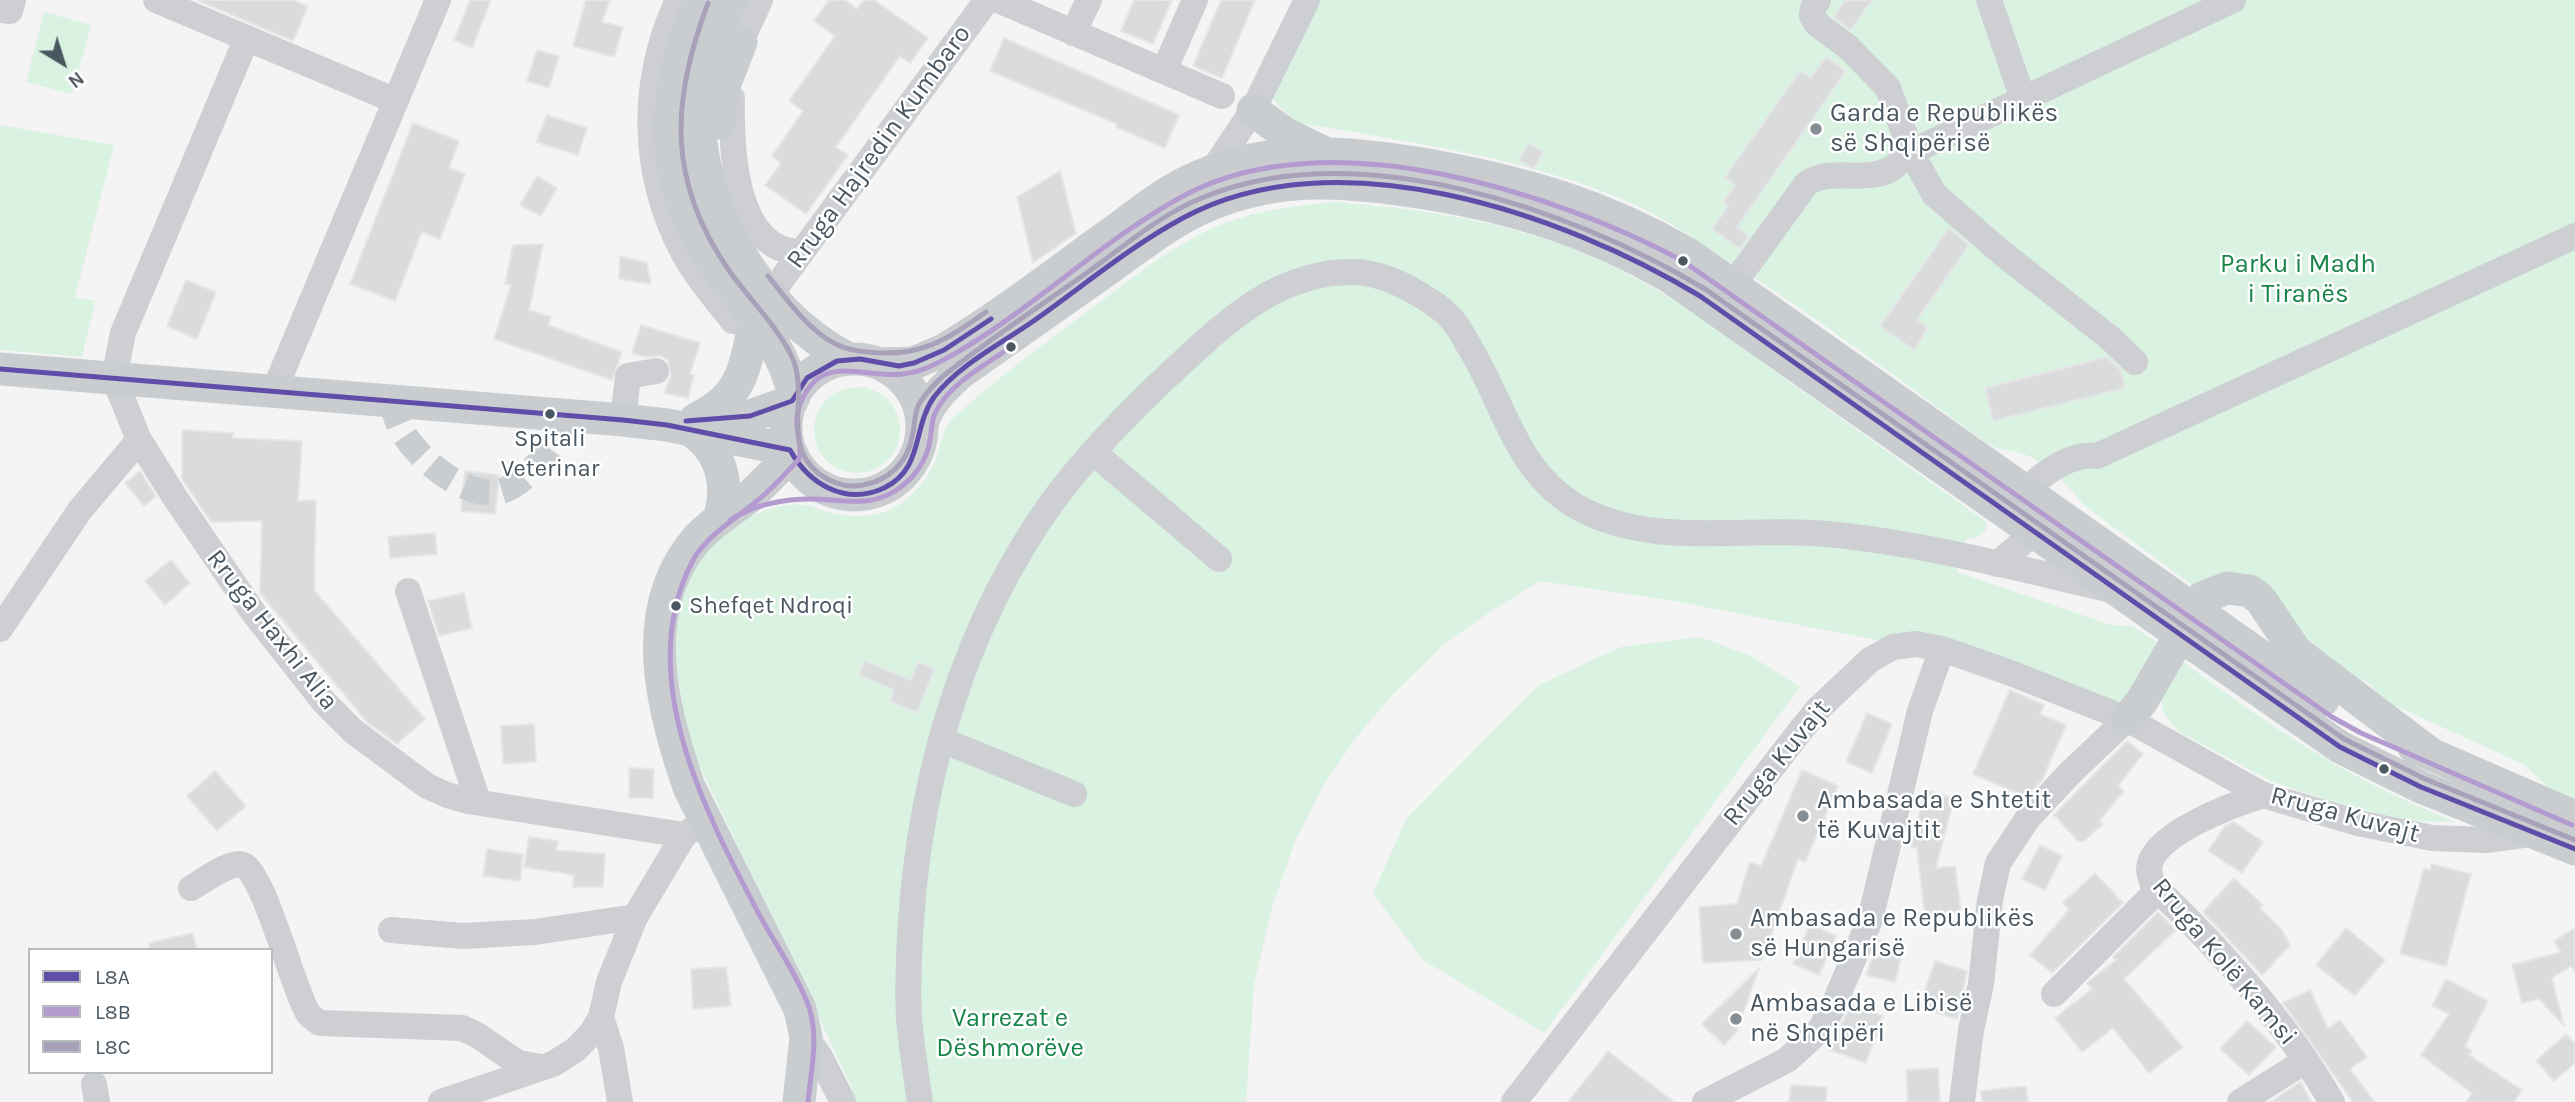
<!DOCTYPE html>
<html>
<head>
<meta charset="utf-8">
<style>
	body { margin:0 }
	#map { position:relative; width:2575px; height:1102px; overflow:hidden; background:#f4f4f4; font-family:Karla,sans-serif }
	canvas { display:block }
	.legend { position:absolute; left:28px; top:948px; width:245px; height:126px; box-sizing:border-box; background:#fff; border:2px solid #b7bcbf; margin:0; padding:9px 12px; list-style:none; font-size:21px; color:#4a5760 }
	.legend li { display:flex; align-items:center; gap:14px; height:35px }
	.legend b { width:35px; border:2px solid #b7bcbf }
	.north { position:absolute; left:28px; top:28px; width:70px; height:70px; -webkit-text-stroke:5px #fff; paint-order:stroke; rotate:142deg; font-size:19px; font-weight:700; line-height:28px; text-align:center; color:#4a5760 }
	.north::after { content:''; display:block; margin:auto; width:24px; height:32px; background:#4a5760; clip-path:polygon(50% 0,100% 100%,50% 72%,0 100%) }
</style>
</head>
<body>
<div id="map">
<canvas width="2575" height="1102"></canvas>
<ul class="legend">
<li><b style="height:9px;background:#604daa"></b>L8A</li>
<li><b style="height:9px;background:#b39bd0"></b>L8B</li>
<li><b style="height:9px;background:#a8a1b9"></b>L8C</li>
</ul>
<div class="north">N</div>
</div>
<script>
const ctx = document.querySelector('canvas').getContext('2d');
ctx.lineJoin = 'round';
function fill(path, color) { ctx.fillStyle = color; ctx.fill(path, 'evenodd'); }
function stroke(path, color, width, dash) { ctx.strokeStyle = color; ctx.lineWidth = width; ctx.lineCap = dash ? 'butt' : 'round'; ctx.setLineDash(dash || []); ctx.stroke(path); }
function label(font, color, halo, rows, align = 'center') {
  ctx.font = font + ' Karla,sans-serif'; ctx.lineWidth = 5; ctx.setLineDash([]); ctx.textBaseline = 'middle'; ctx.strokeStyle = halo; ctx.fillStyle = color; for (const [text, x, y, turn = 0] of rows) {
    ctx.save(); ctx.translate(x, y); ctx.rotate((+turn || 0) * Math.PI / 180); ctx.textAlign = isNaN(turn) ? turn : align; if (halo) ctx.strokeText(text, 0, 0); ctx.fillText(text, 0, 0); ctx.restore();
  }
}
fill(new Path2D(`
	M1319 0H2575V799L2549 788 2525 765 2385 701 2368 683 2318 655 2288 614 2193 586 2085 506C2072 490 2046 462 2026 455 2011 449 2001 452 1985 442 1902 382 1820 319 1733 264 1699 243 1666 218 1629 202 1523 156 1407 142 1294 122L1273 99Z
	M44 12 91 25 72 94 26 82Z
	M0 125 114 145 75 297 95 301 82 357 0 350Z
	M1337 202C1423 209 1510 222 1590 256 1662 286 1724 334 1787 380 1853 427 1919 474 1985 521L1987 528C1981 536 1976 540 1966 538L1957 572 2111 625 2132 626 2166 648 2131 698 2118 702 1888 642 1668 600 1540 581 1491 611 1442 646 1394 693 1355 739 1325 783 1296 839 1273 904 1254 984 1246 1102H832L853 1090 694 754C675 672 654 588 731 529 750 514 780 502 805 505 814 506 822 511 831 513 856 518 881 518 902 503 917 492 931 474 937 457 942 442 943 430 953 418 1000 376 1050 339 1100 302 1139 273 1177 243 1222 224 1259 210 1298 205 1337 202Z
	M814 430a43 43 0 1 1 86 0a43 43 0 1 1-86 0Z
	M1700 637 1751 656 1800 687 1544 1033 1423 960 1373 893 1407 818 1539 685 1621 647Z
	M2177 657C2268 726 2349 780 2456 822L2412 821 2338 804 2271 781 2178 731 2164 714 2160 695Z`), '#d9f2e1');
const building = new Path2D(`
	M197 0H292L308 6 293 41Z
	M470 0H491L472 48 454 40Z
	M586 0H610L602 22 623 27 614 57 573 46Z
	M829 0H845L857 9 864 0H874L928 38 910 63 900 56 836 147 848 155 806 214 765 185 781 163 772 156 803 111 789 101 835 36 814 21Z
	M1134 0H1172L1153 44 1121 31Z
	M1221 0H1255L1222 78 1193 66Z
	M1845 0H1872L1851 30 1834 17Z
	M1004 38 1179 115 1165 148 1116 127 1117 124 990 71Z
	M537 50 559 56 549 88 527 81Z
	M1826 57 1846 71 1737 227 1749 236 1740 249 1712 229 1728 206 1723 203 1735 185 1725 177 1800 71 1811 78Z
	M547 115 587 128 578 155 536 142Z
	M413 123 459 141 449 168 465 174 440 239 422 232 395 301 350 284Z
	M1529 143 1543 152 1534 169 1519 160Z
	M1060 171 1076 233 1033 263 1017 197Z
	M537 176 557 188 541 216 520 205Z
	M1949 228 1969 245 1917 320 1928 328 1914 350 1880 326Z
	M543 244 529 310 551 317 548 325 622 352 612 380 494 339 511 285 505 284 513 245Z
	M620 256 647 263 651 284 619 279Z
	M186 280 216 292 197 339 167 326Z
	M641 325 700 343 690 374 694 375 688 398 664 393 671 376 668 360 661 356 644 357 632 353Z
	M2107 357 2120 369 2125 388 1993 421 1985 388Z
	M182 430 233 433V438L302 441 298 501 316 500 314 590 425 719 397 744 368 723 260 593 262 521 211 522 182 479Z
	M140 471 156 496 144 506 125 483Z
	M465 471 499 475 495 514 461 511Z
	M435 533 437 554 390 558 388 537Z
	M171 560 190 583 165 605 145 581Z
	M464 593 472 628 439 636 428 601Z
	M864 661 911 680 918 662 935 669 917 713 890 701 894 690 859 675Z
	M2010 690 2044 705 2040 714 2066 725 2042 780 2026 797 1973 774Z
	M1867 713 1892 724 1872 773 1846 762Z
	M534 724 536 762 503 764 501 726Z
	M2127 741 2143 754 2118 786 2124 791 2099 821 2103 824 2084 841H2078L2054 815Z
	M629 768 654 769 653 798H629Z
	M1802 770 1838 786 1805 862 1798 859 1762 960 1703 963 1699 907 1737 904 1750 862 1761 866Z
	M215 771 246 806 217 831 187 796Z
	M1925 790 1954 798 1936 868 1955 866 1961 912 1925 916 1917 848 1911 847Z
	M2234 822 2263 842 2242 873 2208 851 2225 826Z
	M529 837 558 841 556 850 605 854 603 887H573L574 875 524 867Z
	M2040 845 2062 856 2045 890 2022 879Z
	M487 849 523 854 520 881 483 876Z
	M2431 864 2471 874 2446 966 2400 954 2424 868 2430 870Z
	M2095 873 2123 903 2052 973 2030 955 2069 910 2063 903Z
	M2234 878 2263 905 2260 908 2282 930 2290 946 2262 975 2203 912Z
	M2158 912 2176 930 2124 979 2183 1047 2149 1073 2113 1028 2082 1052 2055 1018 2092 989 2087 983 2116 960 2113 957Z
	M1810 924 1836 936 1819 975 1793 964Z
	M2346 928 2385 960 2355 996 2316 965Z
	M2575 928V973L2571 966 2552 978 2564 1026 2539 999 2522 1003 2512 965 2561 952 2554 941Z
	M193 933 197 950H150L149 943Z
	M1879 940 1904 946 1895 982 1866 975Z
	M1935 961 1967 971 1957 1019 1919 1007Z
	M726 967 731 1006 693 1009 691 969Z
	M1759 968 1736 1033 1724 1045 1702 1024Z
	M2446 979 2488 1001 2465 1046 2472 1051 2469 1055 2522 1090 2514 1102H2466L2472 1093 2421 1055 2449 1014 2432 1006Z
	M2310 990 2328 1029 2340 1020 2367 1057 2350 1069 2375 1102H2353L2283 1003Z
	M1851 1004 1883 1016 1866 1063 1830 1050Z
	M2247 1021 2276 1047 2249 1075 2220 1049Z
	M2566 1034 2575 1044V1063L2554 1081 2536 1061Z
	M1608 1051 1674 1102H1568Z
	M1938 1068 1940 1102H1908L1906 1070Z
	M2301 1082 2311 1102H2270Z
	M1791 1085 1827 1087 1826 1102H1789Z
	M2026 1086 2028 1102H1982L1981 1091Z`);
fill(building, '#dadbdc');
stroke(building, '#e5e6e7', 2);
stroke(new Path2D(`
	M391 400C394 410 397 422 402 431 418 459 463 497 497 492 526 488 558 440 570 416`), '#cacdcf', 26, [26, 13]);
stroke(new Path2D(`
	M156 0 396 101
	M678 0C640 81 641 173 683 252 696 277 716 299 733 321L746 323 756 320
	M998 0 1222 96
	M1818 0 1813 8 1812 16 1817 24 1848 47 1888 88 1911 152 1934 194 2002 253 2110 338 2135 362
	M1989 0 2023 99
	M0 10 10 11 13 0
	M1073 33 1089 0
	M246 40 123 333 114 378 139 440 174 496 253 612 324 702 353 731 427 786 447 795 468 801 684 835 705 821
	M737 60 741 42 760 0
	M1164 71 1195 0
	M732 98C731 147 734 254 802 252
	M1212 171 1253 110 1307 0
	M1733 285 1807 183C1833 167 1863 183 1889 170 1897 166 1904 157 1911 152L2233 0
	M771 294 987 0
	M274 391 438 0
	M623 420 628 376 656 371
	M1093 452 1219 559
	M2025 490C2043 474 2071 452 2097 456L2575 236
	M1997 564 2035 532
	M408 591 478 801
	M0 629 80 510 139 440
	M942 740 1074 794
	M2263 795C2235 804 2150 834 2149 869 2149 874 2152 881 2153 885 2221 950 2285 1021 2332 1102
	M191 888C204 881 225 864 240 864 262 864 293 990 308 1013 310 1017 316 1020 320 1023L462 1028 477 1035 518 1063 541 1067
	M391 930 463 936 535 932 635 917
	M2054 994 2158 890
	M601 1017 611 1048 620 1102
	M806 1037 819 1055 843 1102
	M94 1084 97 1102
	M441 1102 553 1064 575 1050 591 1034 601 1017 609 982 635 917 684 835
	M920 1102C916 1074 911 1045 909 1017 907 985 909 953 911 921 921 773 965 623 1053 501 1089 452 1132 409 1176 368 1228 320 1280 270 1356 272 1375 273 1393 280 1410 289 1424 297 1438 305 1449 316 1458 325 1464 337 1470 348 1504 403 1515 469 1574 505 1648 550 1745 526 1827 534 1922 543 2016 568 2108 589
	M1514 1102 1797 735 1818 709 1870 660 1893 647 1916 644 1942 649 2008 672 2127 719 2263 795 2358 823 2432 838 2486 840 2538 833
	M1705 1102 1787 1060 1819 1031 1832 1009 1870 920 1920 711 1942 649
	M1962 1102 1971 1030 1981 984 1990 900 1998 863 2028 818 2071 772 2127 719
	M2240 1102 2305 1061`), '#cdcfd2', 26);
stroke(new Path2D(`
	M700 0C658 98 656 185 721 274 751 315 784 345 794 397
	M731 0C717 30 703 62 700 95 691 198 758 313 849 359
	M1253 110 1284 133 1323 152
	M720 123 722 91 741 42
	M786 427a68 68 0 1 1 136 0a68 68 0 1 1-136 0Z
	M881 364 914 363 944 350C1001 316 1055 274 1109 235 1138 214 1165 191 1198 177 1272 144 1351 152 1428 165 1527 183 1600 204 1688 254L2170 593
	M0 369 623 420 667 425 790 450
	M696 419C745 395 743 369 756 320
	M699 419 750 416 792 401
	M922 424C929 401 943 389 960 373 1010 338 1059 303 1108 269 1139 247 1171 221 1206 206 1281 174 1348 181 1425 193 1513 207 1593 232 1670 277L2154 616
	M693 432C722 453 729 483 720 517
	M792 454C778 468 765 483 750 496 732 511 712 522 696 540 636 610 662 710 689 787L800 1009 806 1037 799 1102
	M2215 624 2323 700
	M2197 647 2340 747 2421 787 2575 849
	M2127 719 2142 701 2202 598 2227 588 2250 591 2261 600 2296 652 2432 755
	M2414 747 2575 817`), '#cacdd0', 33);
stroke(new Path2D(`
	M2170 593 2215 624
	M2154 616 2197 647`), '#cacdd0', 33);
stroke(new Path2D(`
	M0 369 623 420 667 425 790 450C809 484 845 506 884 488 924 469 912 428 934 397 959 365 999 345 1032 322 1082 287 1129 247 1183 218 1336 135 1562 213 1700 296L2340 747 2421 787 2575 849
	M686 421 750 416 792 401 807 378 837 361 860 359 899 366 914 363 944 350 991 319`), '#604daa', 5);
stroke(new Path2D(`
	M730 520C754 505 783 499 811 499 841 499 868 508 895 491 913 480 927 461 930 440 932 431 931 422 935 413 949 384 985 365 1011 347
	M808 1102C811 1070 819 1038 809 1007 798 977 777 946 761 918 706 814 633 677 692 562 706 535 736 519 758 500 773 488 786 473 799 459 804 444 792 427 799 407 819 350 862 379 903 374 924 372 944 360 961 350 1040 303 1106 237 1187 194 1328 120 1552 191 1683 261L2332 717 2361 733 2572 825`), '#b39bd0', 5);
stroke(new Path2D(`
	M708 3C671 101 667 180 728 269 748 298 775 323 791 355 811 395 780 442 818 473 831 483 847 488 863 485 888 481 908 462 912 437 915 426 914 416 918 406 924 394 933 386 942 377 989 339 1039 307 1088 272 1126 245 1161 214 1204 197 1358 135 1570 208 1705 289L2344 739 2425 779 2575 840
	M768 276C786 298 803 323 827 339 840 348 851 350 867 352 919 358 945 341 986 312`), '#a8a1b9', 5);
for (const [x, y, r, color] of [
	[1816,129,7,"#868e94"],
	[1683,261,6,"#4a5760"],
	[1011,347,6,"#4a5760"],
	[550,414,6,"#4a5760"],
	[676,606,6,"#4a5760"],
	[2384,769,6,"#4a5760"],
	[1803,816,7,"#868e94"],
	[1736,934,7,"#868e94"],
	[1736,1019,7,"#868e94"]
]) { const dot = new Path2D(); dot.arc(x, y, r, 0, 2 * Math.PI); ctx.fillStyle = color; ctx.fill(dot); stroke(dot, '#fff', 2.5); }
label('24px', '#4a5760', '#fff', [
	["Spitali",550,439],
	["Veterinar",550,469],
	["Shefqet Ndroqi",689,606,"left"]
]);
label('26px', '#4a5760', '#fff', [
	["Garda e Republikës",1830,114],
	["së Shqipërisë",1830,144],
	["Ambasada e Shtetit",1817,801],
	["të Kuvajtit",1817,831],
	["Ambasada e Republikës",1750,919],
	["së Hungarisë",1750,949],
	["Ambasada e Libisë",1750,1004],
	["në Shqipëri",1750,1034]
], 'left');
label('26px', '#4a5760', '#fff', [
	["Rruga Hajredin Kumbaro",879,147,-54],
	["Rruga Haxhi Alia",272,630,52],
	["Rruga Kuvajt",1777,763,-51],
	["Rruga Kuvajt",2345,815,15],
	["Rruga Kolë Kamsi",2224,962,50]
]);
label('26px', '#188548', '#fff', [
	["Parku i Madh",2298,265],
	["i Tiranës",2298,295],
	["Varrezat e",1010,1019],
	["Dëshmorëve",1010,1049]
]);
</script>
</body>
</html>
